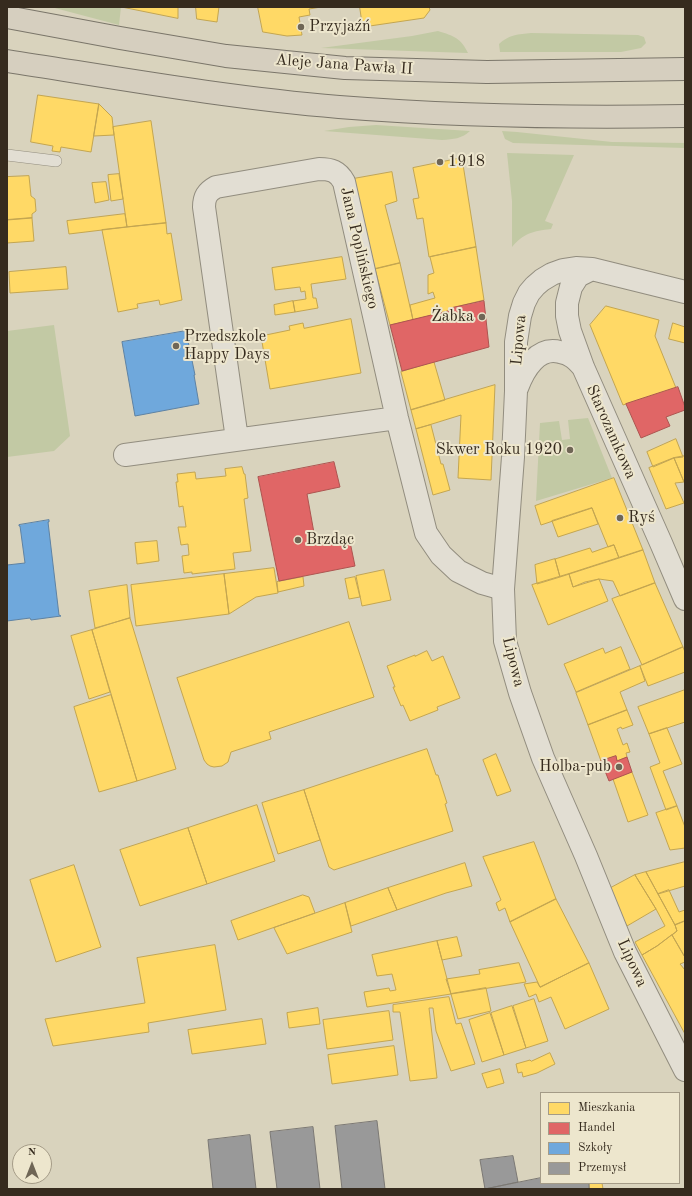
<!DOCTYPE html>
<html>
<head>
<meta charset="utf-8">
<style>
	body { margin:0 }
	#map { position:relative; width:692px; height:1196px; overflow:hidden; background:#d9d3bd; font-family:"Old Standard TT",serif }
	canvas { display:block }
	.frame { position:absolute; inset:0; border:8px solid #362b1e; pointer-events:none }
	.legend { position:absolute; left:540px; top:1092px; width:140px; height:92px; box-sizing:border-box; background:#ede6cd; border:1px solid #a49b87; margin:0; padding:5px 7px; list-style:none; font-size:12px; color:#362b1e }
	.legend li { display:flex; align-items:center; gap:8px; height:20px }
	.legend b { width:20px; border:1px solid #a49b87 }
	.north { position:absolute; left:12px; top:1144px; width:40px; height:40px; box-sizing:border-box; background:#ede6cd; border:1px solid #a49b87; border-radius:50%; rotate:0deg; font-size:11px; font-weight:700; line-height:16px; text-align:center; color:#362b1e }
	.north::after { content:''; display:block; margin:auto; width:14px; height:18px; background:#6f6656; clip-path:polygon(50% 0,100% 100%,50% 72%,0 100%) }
</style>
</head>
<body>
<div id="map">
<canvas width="692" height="1196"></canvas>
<div class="frame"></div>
<ul class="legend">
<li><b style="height:11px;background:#ffd966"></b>Mieszkania</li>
<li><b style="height:11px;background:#e06666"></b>Handel</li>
<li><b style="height:11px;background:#6fa8dc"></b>Szkoły</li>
<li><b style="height:11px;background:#999"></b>Przemysł</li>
</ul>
<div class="north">N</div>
</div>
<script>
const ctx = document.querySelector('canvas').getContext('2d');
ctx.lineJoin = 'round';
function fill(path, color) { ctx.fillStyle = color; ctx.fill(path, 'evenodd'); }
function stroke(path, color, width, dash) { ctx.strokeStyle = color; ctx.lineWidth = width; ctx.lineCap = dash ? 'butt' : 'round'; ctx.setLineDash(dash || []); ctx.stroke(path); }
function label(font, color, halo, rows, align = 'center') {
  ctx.font = font + ' "Old Standard TT",serif'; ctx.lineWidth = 4; ctx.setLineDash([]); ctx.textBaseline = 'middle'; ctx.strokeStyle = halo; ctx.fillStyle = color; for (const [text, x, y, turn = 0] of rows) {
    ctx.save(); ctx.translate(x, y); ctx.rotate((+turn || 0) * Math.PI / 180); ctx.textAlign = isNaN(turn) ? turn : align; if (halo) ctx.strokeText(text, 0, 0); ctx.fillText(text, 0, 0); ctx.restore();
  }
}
fill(new Path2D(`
	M51 7H121L119 25Z
	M438 31C454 36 461 38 468 53L321 48 412 36Z
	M531 33 638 35 644 37 646 43 641 48 621 52H500L499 44C508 35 519 34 531 33Z
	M376 125 470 131C461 139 454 139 442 140L324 131 349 127Z
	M502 131 517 132 612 142 685 143V148L513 143 505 139Z
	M507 153 574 155 545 221 553 224 551 229C533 231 524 233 512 247V201Z
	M54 325 70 436 54 451 7 457V331Z
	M588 418 612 478 536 501 540 423 559 421 562 440 570 439 568 420Z`), '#c2c9a4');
const homes = new Path2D(`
	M122 7H178V18Z
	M196 7H219L217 22 197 19Z
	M258 7H321L309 9 310 15 299 17 302 35 287 36 263 32Z
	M360 7H429L430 10 424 18 363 27Z
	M38 95 99 104 91 152 61 147 60 152 52 151 53 146 31 142Z
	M99 104 112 117 114 135 94 136Z
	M151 121 166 223 127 227 113 127Z
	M462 158 476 247 429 257 423 218 417 219 413 199 419 198 413 168Z
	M392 172 397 201 385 205 400 263 375 269 353 179Z
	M119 174 123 199 111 201 108 175Z
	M29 176 31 196 35 199 36 211 32 214V218L7 220V177Z
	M106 182 109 200 95 203 92 183Z
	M125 214 127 227 69 234 67 221Z
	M32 218 34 241 7 243V220Z
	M166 223 167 234 171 233 182 300 160 305 159 300 137 304 138 308 118 312 102 230Z
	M476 247 484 300 452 308V310L413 320 410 305 435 298 433 292 428 294V275L434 273 430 257Z
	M342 257 346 279 311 284 313 298H316L318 308 295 312 293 301 306 299 305 291 301 292 300 287 275 290 272 268Z
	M400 263 413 320 390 325 375 269Z
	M66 267 68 289 10 293 9 272Z
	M293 301 295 312 275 315 274 305Z
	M606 306 659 320 655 336 676 388 623 405 590 325Z
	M351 319 361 373 270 389 261 336 290 330 289 326 303 323 304 328Z
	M673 323 685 327V343L669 339Z
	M434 362 445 400 411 410 401 372Z
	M495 385 491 480 458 478 461 415 416 429 411 410Z
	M431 425 441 464H443L450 490 433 495 416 429Z
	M676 439 683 457 674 458 653 467 647 452Z
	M685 456V482H684L674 458Z
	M674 458 684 482 675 483 684 503 666 509 649 468Z
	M242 467 244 474H245L248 498 244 499 251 551 233 553 235 569 192 574V572L184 573 182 556 189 555 188 544 181 545 178 527H186L183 506 179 507 176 482H178L177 474 195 472 196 479 226 476 225 469Z
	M614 478 643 550 619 558 614 545 608 547 592 508 541 525 535 506Z
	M592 508 598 524 558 537 552 521Z
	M157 541 159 561 137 564 135 543Z
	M614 545 619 558 560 577 555 559 590 548 592 552Z
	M643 550 655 583 620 596 613 581 599 579 585 582 573 587 569 574Z
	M555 559 560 577 537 584 535 565Z
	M274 568 278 593 256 597 229 614 224 574Z
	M384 570 391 600 362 606 356 576Z
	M224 574 229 614 136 626 131 585Z
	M569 574 573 587 599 579 608 601 548 625 532 585Z
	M303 577 304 586 278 592 277 582Z
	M355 577 360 597 349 599 345 579Z
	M655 583 683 647 642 665 612 599Z
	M127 585 130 618 95 628 89 591Z
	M130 618 176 769 137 781 92 630Z
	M349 622 374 697 269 732 271 739 231 752 228 762 222 766 214 767 210 766 207 764 204 760 177 678Z
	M92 630 110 692 89 699 71 636Z
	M621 647 630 669 576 692 564 664 603 648 605 653Z
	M683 647 685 652V672L648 686 640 666Z
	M427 651 432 661 443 656 460 698 437 707 438 710 410 721 403 705 401 706 393 687H395L387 666 415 655V656Z
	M640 666 645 681 620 692 627 710 588 725 576 693Z
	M685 690V722L649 734 638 707Z
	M111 695 137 781 99 792 74 707Z
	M627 710 633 725 622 729 621 727 617 729 623 745 627 743 630 752 626 753 627 757 617 761 616 756 601 761 588 725Z
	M667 728 682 764 663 771 677 806 666 810 650 767 660 763 649 734Z
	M427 749 436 775H438L447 803 445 804 453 831 334 870 329 867 304 790Z
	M496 754 511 791 497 796 483 760Z
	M632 772 648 815 628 822 613 779Z
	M304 790 320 840 278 854 262 803Z
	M257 805 275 861 207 884 188 828Z
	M677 806 685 827V848L670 850 656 813Z
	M188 828 207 884 140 906 120 850Z
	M534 842 556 899 510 922 505 908 499 911 496 903 501 900 483 857Z
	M685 862V886L658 894 646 872Z
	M465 863 472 886 446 893 397 910 388 888Z
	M74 865 101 947 56 962 30 880Z
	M646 872 675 925 677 931 657 946 642 955 635 942 665 926 656 909 635 875Z
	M635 875 656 909 627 926 607 890Z
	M388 888 397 910 351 926 345 903Z
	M669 890 679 912 685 910V921L675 925 658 894Z
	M303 895 309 897 315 913 238 940 231 921Z
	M556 899 589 963 540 987 510 922Z
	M345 903 352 932 287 954 274 928Z
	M685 921V956H684L672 935 677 931 675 925Z
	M672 935 685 957V962L680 964 685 970V1034L642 955 657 946Z
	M457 937 462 956 442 960 437 941Z
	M437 941 451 994 367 1007 364 992 389 988 390 991 396 990 392 974 377 976 372 955Z
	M215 945 226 1010 148 1023 149 1032 53 1046 45 1019 145 1003 137 958Z
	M519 963 526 982 451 994 446 979 480 974 479 970Z
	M589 963 609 1009 565 1029 551 997 539 1002 536 994 529 997 524 984 537 982 540 987Z
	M486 988 491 1011 458 1019 451 994Z
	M449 997 456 1024 461 1023 475 1064 451 1071 436 1031 433 1008H429L437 1078 410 1081 400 1012H393V1005Z
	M534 999 548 1041 526 1048 513 1006Z
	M512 1006 526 1048 504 1055 491 1013Z
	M318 1008 320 1024 289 1028 287 1013Z
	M389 1011 393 1040 327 1049 323 1020Z
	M490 1013 504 1055 482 1062 469 1020Z
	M262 1019 266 1044 192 1054 188 1030Z
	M394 1046 398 1075 332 1084 328 1055Z
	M550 1053 555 1064 537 1073 523 1077 522 1072 518 1073 516 1064 530 1060 531 1061Z
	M500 1069 504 1083 487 1088 482 1074Z
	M589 1183H602L603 1189H590Z`);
fill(homes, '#ffd966');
stroke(homes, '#c3a550', 1);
const shops = new Path2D(`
	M484 301 489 347 402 371 390 325 452 310V308Z
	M678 387 685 407V410L666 417 670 426 641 438 626 404Z
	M334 462 340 487 307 494 316 544 349 537 355 566 279 581 258 477Z
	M616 756 617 761 627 757 632 772 609 781 601 761Z`);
fill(shops, '#e06666');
stroke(shops, '#ad5450', 1);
const schools = new Path2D(`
	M186 331 195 375H194L199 404 135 416 122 342Z
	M49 520V522H48L59 615 61 616 31 620 30 618 7 621V565L25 563 20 526H19V525Z`);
fill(schools, '#6fa8dc');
stroke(schools, '#5e82a3', 1);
const industry = new Path2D(`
	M377 1121 385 1189H342L335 1126Z
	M313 1127 320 1189H277L270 1132Z
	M250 1135 256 1189H213L208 1140Z
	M513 1156 518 1182 485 1189 480 1160Z
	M541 1178V1183H589V1189H485Z`);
fill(industry, '#999');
stroke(industry, '#7b7874', 1);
const service = new Path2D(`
	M7 155 56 161`);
const minor = new Path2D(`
	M237 439 204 207C204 197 207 192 216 187L319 169C331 169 338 171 344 182L397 418 426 533 441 555 458 571 482 583 503 589
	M125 455 397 418`);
const tertiary = new Path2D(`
	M592 269 578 276 571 287 567 303V316L570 331 583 367 661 543 685 599
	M685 292 592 269 576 268 563 270 552 274 542 280 535 286 529 293 524 303 520 316 516 342V391L513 457 503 589 505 641 520 693 543 758 586 856 625 952 685 1070
	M517 388C524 369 538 346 560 352 571 354 576 359 583 367`);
const primary = new Path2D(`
	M7 17 120 38 226 56 345 68 487 72 685 69
	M7 61C117 78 228 98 339 107 454 116 570 118 685 116`);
stroke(service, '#928d7f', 12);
stroke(minor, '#928d7f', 24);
stroke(tertiary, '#928d7f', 24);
stroke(primary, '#7b766a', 24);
stroke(service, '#e2ded3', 11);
stroke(minor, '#e2ded3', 22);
stroke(tertiary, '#e2ded3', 22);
stroke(primary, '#d6cfbf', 22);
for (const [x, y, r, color] of [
	[301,27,4,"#6f6656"],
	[440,162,4,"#6f6656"],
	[482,317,4,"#6f6656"],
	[176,346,4,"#6f6656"],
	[570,450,4,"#6f6656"],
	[620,518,4,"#6f6656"],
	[298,540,4,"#6f6656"],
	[619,767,4,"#6f6656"]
]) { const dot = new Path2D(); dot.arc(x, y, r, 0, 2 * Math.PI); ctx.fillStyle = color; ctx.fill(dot); stroke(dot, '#ede6cd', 1.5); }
label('16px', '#362b1e', '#ede6cd', [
	["Przyjaźń",309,27],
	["1918",448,162],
	["Żabka",474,317,"right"],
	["Przedszkole",184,337],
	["Happy Days",184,355],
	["Skwer Roku 1920",562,450,"right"],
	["Ryś",628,518],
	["Brzdąc",306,540],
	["Holba-pub",611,767,"right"]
], 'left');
label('16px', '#362b1e', '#ede6cd', [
	["Aleje Jana Pawła II",344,65,4],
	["Jana Poplińskiego",359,248,77],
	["Lipowa",519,340,-85],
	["Starozamkowa",611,432,66],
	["Lipowa",513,662,76],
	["Lipowa",632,963,65]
]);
</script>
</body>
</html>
